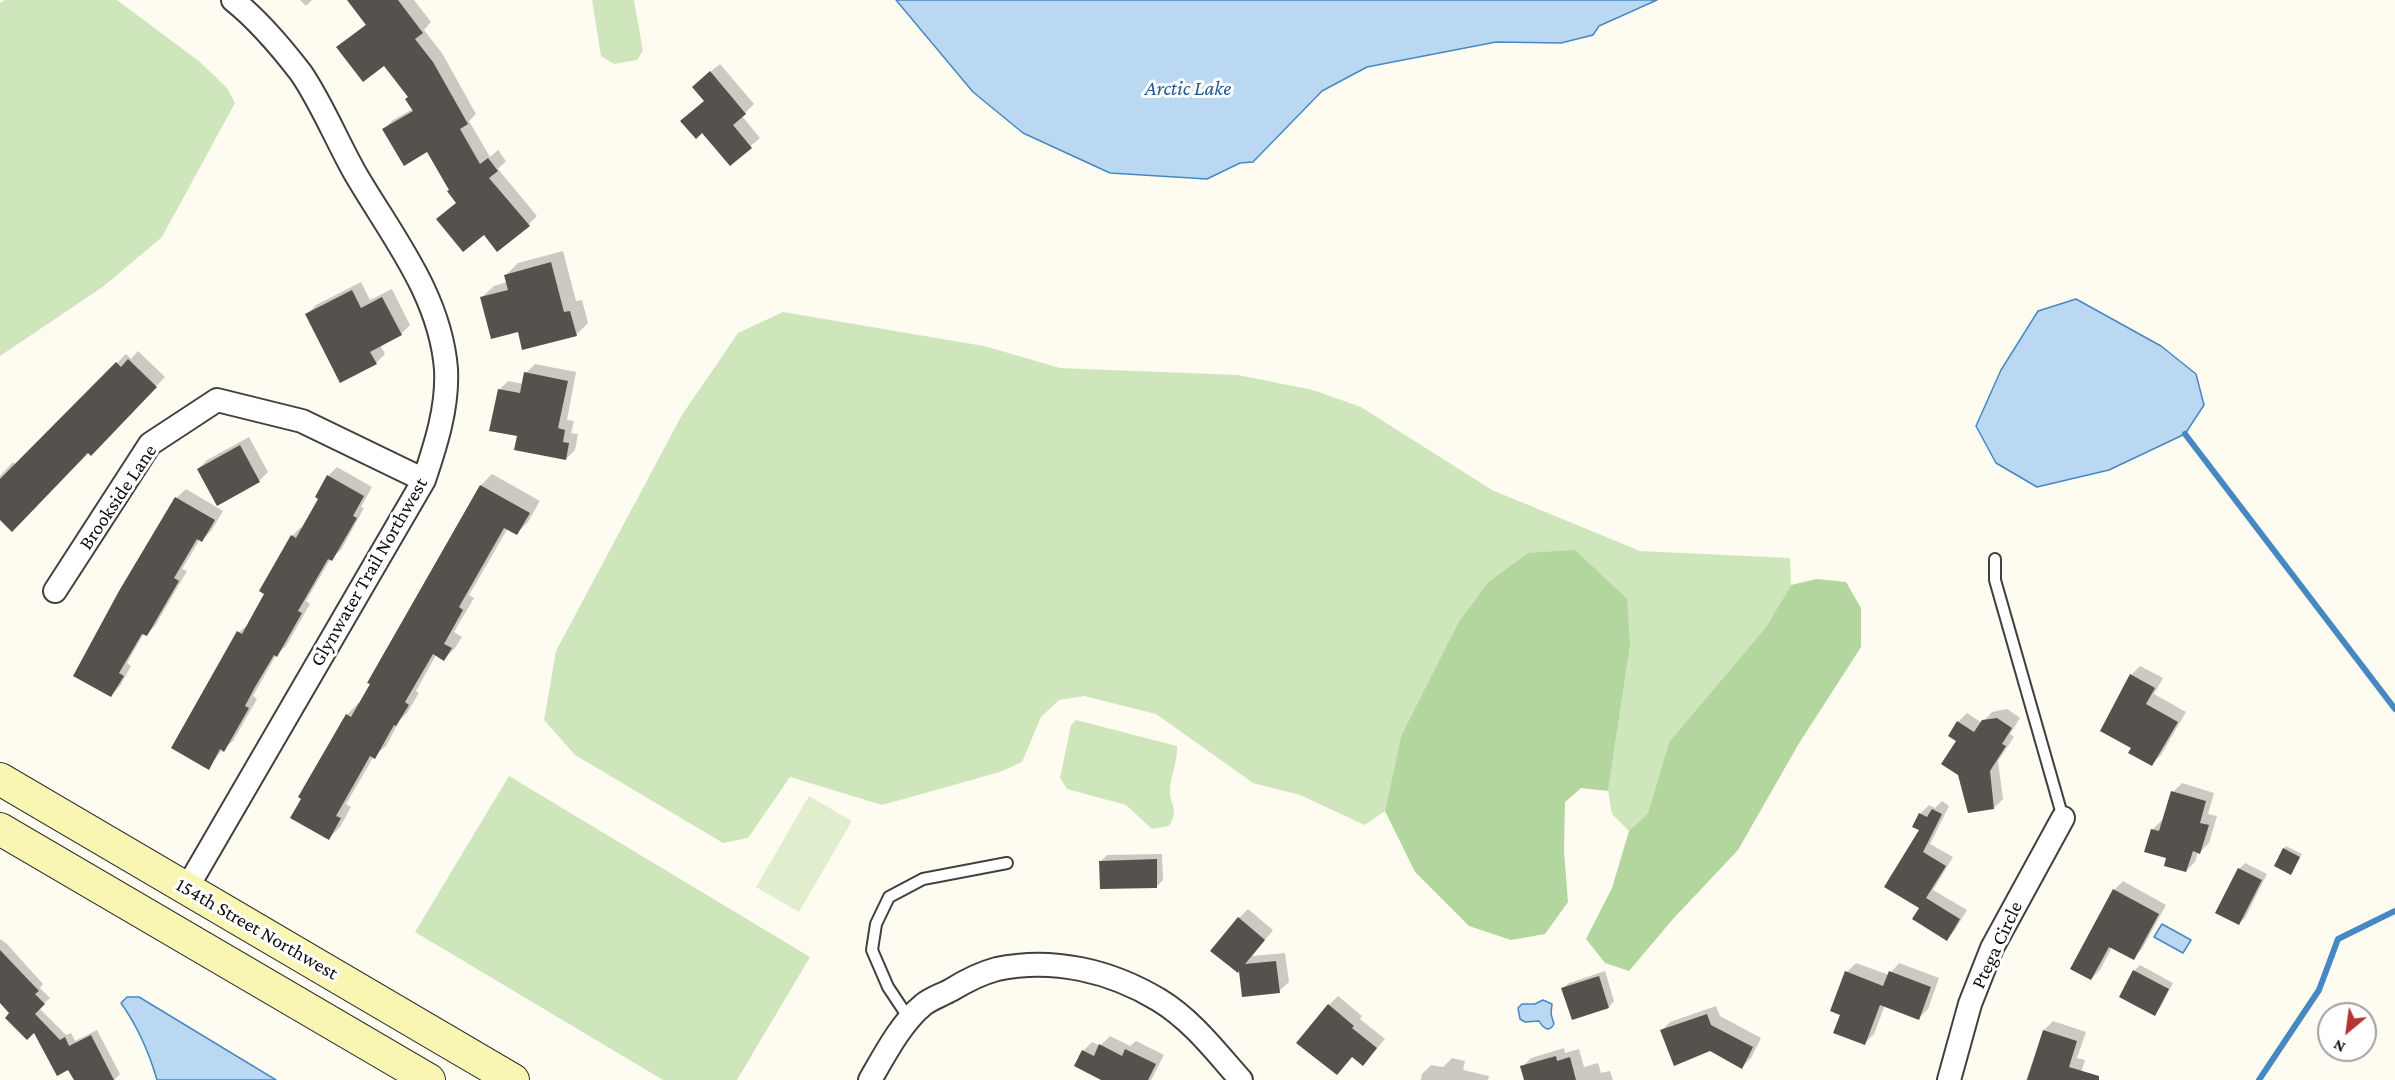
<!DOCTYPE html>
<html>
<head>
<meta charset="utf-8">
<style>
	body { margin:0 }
	#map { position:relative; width:2395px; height:1080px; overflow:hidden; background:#fefcf1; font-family:"Crimson Pro",serif }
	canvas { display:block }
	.north { position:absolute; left:2317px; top:1002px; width:60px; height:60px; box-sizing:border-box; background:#fff; border:2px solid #9f9f9f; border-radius:50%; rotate:209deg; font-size:16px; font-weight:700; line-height:24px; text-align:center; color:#0e0e0e }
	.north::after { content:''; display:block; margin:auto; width:21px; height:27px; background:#b33532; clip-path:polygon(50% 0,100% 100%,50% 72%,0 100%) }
</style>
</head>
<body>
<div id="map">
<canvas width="2395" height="1080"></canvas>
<div class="north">N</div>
</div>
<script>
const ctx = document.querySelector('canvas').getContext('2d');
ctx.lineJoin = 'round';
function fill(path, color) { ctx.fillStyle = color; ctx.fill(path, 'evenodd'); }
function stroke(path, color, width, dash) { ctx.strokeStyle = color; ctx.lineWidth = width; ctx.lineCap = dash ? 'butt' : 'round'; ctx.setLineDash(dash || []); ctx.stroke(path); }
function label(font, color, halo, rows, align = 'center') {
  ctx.font = font + ' "Crimson Pro",serif'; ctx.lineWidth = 6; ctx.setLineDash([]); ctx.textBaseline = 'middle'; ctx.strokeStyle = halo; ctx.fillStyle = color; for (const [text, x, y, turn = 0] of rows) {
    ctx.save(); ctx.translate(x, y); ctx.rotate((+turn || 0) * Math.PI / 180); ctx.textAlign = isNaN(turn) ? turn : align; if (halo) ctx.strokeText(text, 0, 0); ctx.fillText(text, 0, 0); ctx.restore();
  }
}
fill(new Path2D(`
	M5 0H117L200 62 227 88 235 103 162 237 104 286 0 356V3Z
	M592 0H634L643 51 637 60 614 64 601 56Z
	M783 312 984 346 1060 368 1238 375 1313 390 1361 407 1492 490 1640 551 1790 558 1791 585 1766 627 1669 742 1648 813 1629 831 1612 814 1608 791 1630 646 1528 553 1488 582 1458 623 1401 736 1385 811 1365 825 1300 795 1253 783 1156 714 1084 696 1059 700 1041 717 1022 762 1000 772 882 805 790 777 748 838 723 843 575 755 544 720 556 651 682 415 738 333Z
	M1076 720 1177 746C1178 760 1171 775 1170 789 1169 804 1180 809 1169 826L1152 829 1126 805 1067 789 1060 778 1071 725Z
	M509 776 810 957 737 1080H663L415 932Z`), '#cfe6bd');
fill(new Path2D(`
	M1575 550 1627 599 1630 646 1608 791 1581 788 1565 802 1564 851 1568 902 1545 934 1511 940 1469 926 1415 872 1385 811 1401 736 1458 623 1488 582 1528 553Z
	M1817 579 1846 582 1861 608V647L1798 745 1738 850 1673 919 1629 971 1605 963 1586 939 1612 888 1629 831 1648 813 1669 742 1766 627 1791 585Z`), '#b3d59e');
fill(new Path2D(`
	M809 796 852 821 799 912 756 887Z`), '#e1eece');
const water = new Path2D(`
	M896 0H1657L1599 26 1593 35 1561 43 1496 42 1367 67 1322 91 1253 162 1240 163 1207 179 1110 173 1023 133 973 92Z
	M2076 299 2161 346 2196 374 2204 405 2185 434 2109 470 2037 487 1996 463 1976 426 2001 370 2038 311Z
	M2162 924 2191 940 2183 953 2154 937Z
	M127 997H139L276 1080H157C149 1052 138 1027 121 1003Z
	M1543 1000 1552 1004 1551 1014 1554 1024C1549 1033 1543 1028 1539 1021L1525 1022 1520 1019 1518 1008 1522 1004H1535Z`);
fill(water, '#bad8f1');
stroke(water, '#4788c2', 1.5);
fill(new Path2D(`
	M300 0H312L306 6Z
	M376 0H414L431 22 424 30 442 53 476 114 469 121 490 157 498 150 506 161 498 169 537 216 529 224 484 233 447 210 458 202 428 150 384 129 393 120 413 109 409 97 384 64 338 47 366 24Z
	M720 64 754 104 742 116 760 138 730 164 705 100 703 78Z
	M563 251 576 301 582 300 588 323 576 335 519 330 481 298 494 286 507 282 506 275 518 263Z
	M361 282 370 300 392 289 410 325 401 334 380 345 385 354 376 363 307 314 316 305Z
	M138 351 165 377 100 445 88 451 0 518V476L13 462 16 465 126 354 131 359Z
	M535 364 576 372 567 420 574 421 571 433 578 434 575 450 566 459 519 435 499 390 508 381 524 384 526 373Z
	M249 437 268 472 259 481 198 469 207 460Z
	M337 467 372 487 361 507 364 508 341 550 331 558 306 601 310 604 286 646 276 655 253 696 257 699 233 741 223 749 208 768 239 632 249 624 266 594 292 536 301 527 303 529 320 498 328 476Z
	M492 474 540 501 528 522 517 533 508 528 469 595 474 598 454 632 462 637 455 648 444 659 436 655 416 691 419 693 407 713 400 720 386 746 374 756 346 804 351 807 340 827 328 839 300 797 347 715 358 703 360 704 372 683 370 682 481 485Z
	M186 489 223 511 211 531 202 540 200 539 182 569 187 571 155 626 146 635 144 633 127 663 131 666 120 686 111 695 176 498Z
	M2140 666 2163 678 2154 694 2186 712 2161 755 2152 764 2133 748 2131 675Z
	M2007 709 2020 718 2010 734 2014 737 1998 761 2003 799 1994 808 1958 740V722L1967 713 1982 723 1992 712Z
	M2182 783 2214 793 2208 814 2217 816 2209 843 2200 852H2198L2195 862 2186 871 2168 857 2146 851 2153 829 2162 820 2164 821 2173 792Z
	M1942 801 1949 806 1930 844 1953 857 1933 890 1967 910 1955 930 1947 939 1921 908V830L1914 826 1920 814 1929 805 1935 808Z
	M2286 846 2302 854 2291 873 2284 848Z
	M1162 854 1163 880 1157 886 1101 861 1107 855Z
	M2245 863 2267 874 2245 918 2239 923V869Z
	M2123 881 2166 905 2142 949 2133 958 2112 947 2100 970 2091 979 2114 890Z
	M1248 909 1273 930 1252 956 1285 953 1289 982 1279 991 1244 995 1239 918Z
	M0 939 7 944 43 984 40 988 50 998 39 1008 66 1035 71 1033 75 1041 97 1030 120 1074 114 1080H75L69 1068 35 1031 0 1001Z
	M1856 963 1889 975 1899 963 1939 978 1928 1009 1919 1018 1885 1005 1874 1034 1865 1043 1842 1014 1847 972Z
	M2140 965 2173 983 2160 1008 2154 1014 2134 971Z
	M1605 971 1614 1001 1609 1007 1573 1018 1563 988 1569 983Z
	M1338 996 1362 1016 1360 1019 1385 1039 1363 1064 1353 1056 1329 1005Z
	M1716 1006 1720 1016 1761 1038 1751 1058 1742 1067 1710 1049 1661 1031 1670 1022Z
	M2053 1021 2086 1032 2077 1058 2085 1060 2079 1080H2026L2044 1030Z
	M1110 1036 1130 1046 1136 1041 1164 1055 1151 1080H1100L1101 1078 1083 1051 1092 1042 1100 1046Z
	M1564 1048 1565 1053 1579 1049 1584 1067 1598 1063 1601 1073 1610 1071 1613 1080H1525L1522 1067 1531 1058Z
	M1452 1058 1465 1061 1463 1070 1489 1076 1488 1080H1421L1422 1074 1431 1065 1443 1067Z`), '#0003');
stroke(new Path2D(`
	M2185 434 2395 709
	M2259 1080 2319 990 2338 939 2395 911`), '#4788c2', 6);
fill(new Path2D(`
	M347 0H398L423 33 415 39 433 62 468 124 460 129 480 164 488 158 498 171 489 178 530 226 497 252 484 235 463 252 436 219 456 203 447 191 449 190 427 152 404 166 382 129 413 111 405 99 408 97 384 66 363 82 336 47 366 25Z
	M710 71 746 114 733 125 752 148 730 166 702 133 696 139 680 121 704 101 692 87Z
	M551 262 564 312 570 311 577 336 522 350 518 332 491 339 480 297 508 290 504 275Z
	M352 290 361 308 382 297 402 335 370 352 377 364 340 383 305 314Z
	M128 359 157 387 91 456 88 453 12 532 0 520V479L116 362 121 367Z
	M524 372 568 381 558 428 565 430 563 442 569 443 566 460 514 450 517 436 489 431 498 389 520 393Z
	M240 445 260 482 217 506 197 469Z
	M327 475 364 496 353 516 357 518 332 561 328 559 298 611 302 613 277 657 274 655 255 687 245 706 249 708 224 752 220 749 209 770 171 748 237 631 242 634 264 594 259 591 291 535 296 538 318 499 315 497Z
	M480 485 530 513 517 535 504 528 459 607 463 610 444 644 452 648 444 661 433 654 405 702 409 705 396 726 394 725 375 759 370 756 336 816 341 818 329 840 290 818 301 799 298 797 346 714 351 717 370 684 367 683Z
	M175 497 215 520 202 542 197 539 174 578 179 581 147 636 142 634 119 673 124 676 111 697 73 676 119 591Z
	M2130 674 2155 688 2146 704 2178 722 2152 766 2128 753 2131 748 2100 731Z
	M1997 718 2012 728 2002 744 2006 746 1990 771 1994 809 1968 813 1958 775 1941 764 1956 741 1948 736 1957 721 1974 732 1982 720Z
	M2171 791 2206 801 2200 823 2209 825 2200 854 2193 851 2186 872 2164 866 2166 858 2144 852 2151 829 2159 831Z
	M1932 809 1942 814 1923 852 1946 866 1926 898 1960 919 1947 941 1912 919 1919 908 1884 887 1919 830 1912 827 1919 813 1927 817Z
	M2283 848 2300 857 2291 875 2274 866Z
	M1157 859V888L1100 889 1099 861Z
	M2238 868 2262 880 2239 925 2215 913Z
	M2113 889 2159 914 2134 960 2109 947 2091 980 2070 969Z
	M1238 917 1265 940 1245 964 1276 961 1280 993 1242 997 1239 971 1238 973 1210 951Z
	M0 950 39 991 35 994 45 1004 35 1014 60 1040 65 1037 69 1046 91 1035 114 1080H74L68 1070 57 1076 34 1033 27 1040 5 1018 9 1013 0 1003Z
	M2133 970 2169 989 2155 1016 2119 997Z
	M1845 971 1883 986 1889 971 1931 987 1919 1020 1880 1005 1865 1045 1833 1033 1840 1015 1830 1011Z
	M1599 976 1609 1008 1572 1020 1561 988Z
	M1328 1004 1354 1026 1352 1028 1377 1048 1363 1066 1352 1057 1337 1075 1296 1043Z
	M1707 1014 1711 1025 1753 1047 1742 1069 1710 1051 1674 1066 1660 1030Z
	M2043 1030 2077 1041 2069 1067 2099 1076V1080H2027Z
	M1099 1044 1122 1056 1125 1049 1156 1064 1148 1080H1101L1074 1066 1082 1050 1094 1056Z
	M1556 1056 1557 1061 1570 1057 1576 1080H1524L1520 1066Z`), '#56514c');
const lane = new Path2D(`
	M1995 559V580L2063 818
	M910 1020 888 987 872 950 876 924 889 897 923 879 1007 863`);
const street = new Path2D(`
	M55 591 150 444 217 400 302 421 424 480
	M187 888 424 480C436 444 448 407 446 369 440 294 391 235 355 173 337 141 321 102 301 73 281 47 258 20 233 0
	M870 1080C884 1056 901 1023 923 1005 930 999 942 995 951 990 964 982 982 973 997 969 1053 957 1111 971 1159 1000 1192 1020 1216 1052 1241 1080
	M1949 1080 1970 1004 1992 948 2063 818`);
const secondary = new Path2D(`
	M0 779 513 1080
	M0 829 429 1080`);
stroke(lane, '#414141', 14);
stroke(street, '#414141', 26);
stroke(secondary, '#303030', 34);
stroke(lane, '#fff', 10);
stroke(street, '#fff', 22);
stroke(secondary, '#f8f6b2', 32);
label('20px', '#0e0e0e', '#fff', [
	["Brookside Lane",118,497,-56],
	["Glynwater Trail Northwest",369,572,-60],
	["154th Street Northwest",257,929,30],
	["Ptega Circle",1997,945,-65]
]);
label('italic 21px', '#225b96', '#fff', [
	["Arctic Lake",1188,89]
]);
</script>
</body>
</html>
